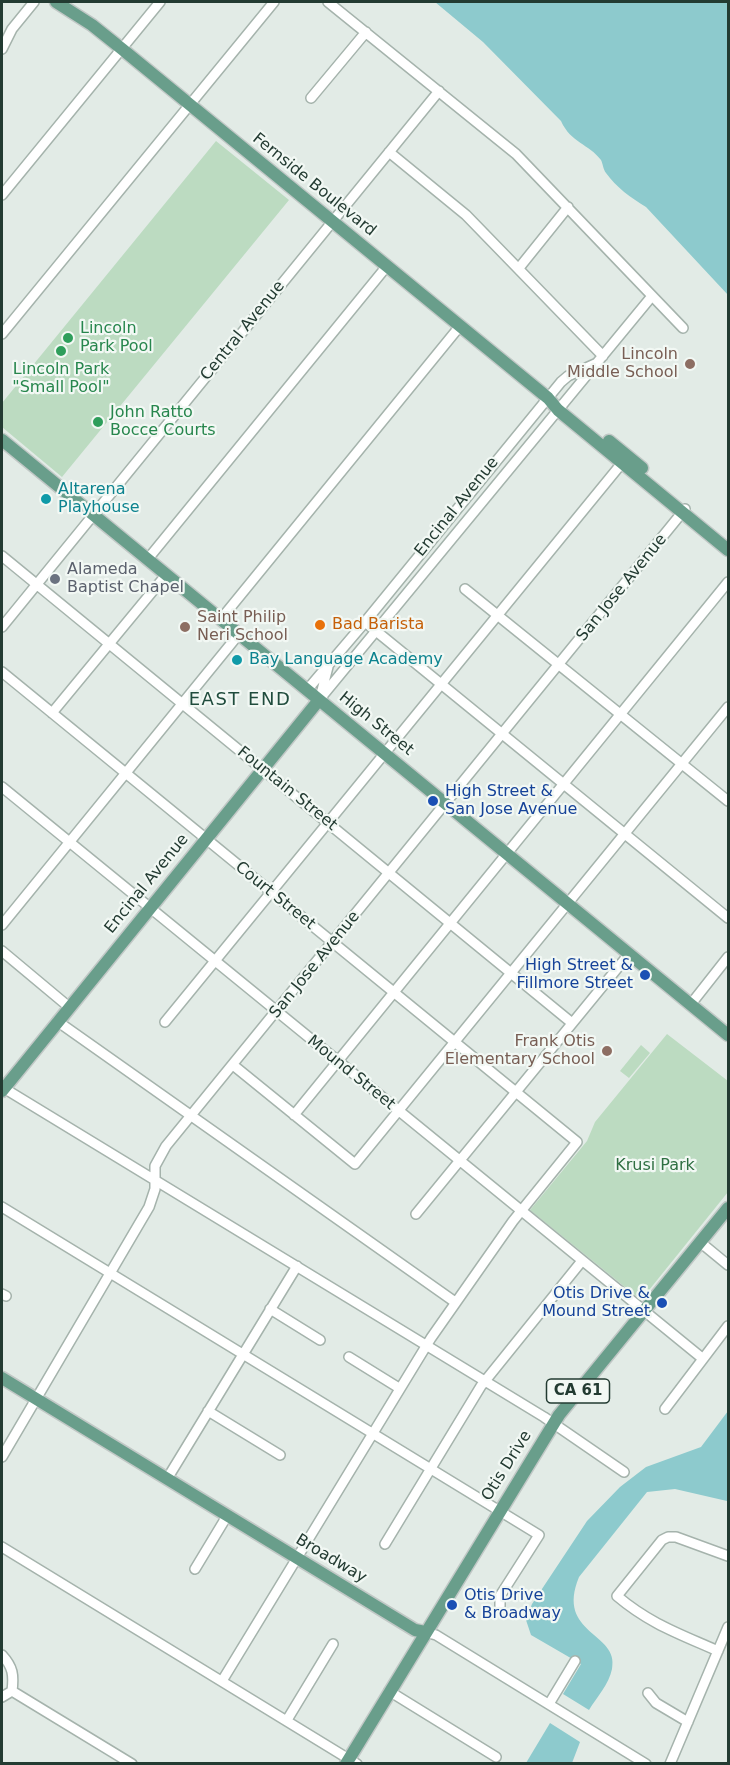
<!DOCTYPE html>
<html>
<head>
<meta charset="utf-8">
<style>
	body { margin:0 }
	#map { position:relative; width:730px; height:1765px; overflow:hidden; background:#e2ebe6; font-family:"DejaVu Sans",sans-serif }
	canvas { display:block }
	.frame { position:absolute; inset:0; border:3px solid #233b32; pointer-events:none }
</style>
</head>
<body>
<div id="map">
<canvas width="730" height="1765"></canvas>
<div class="frame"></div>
</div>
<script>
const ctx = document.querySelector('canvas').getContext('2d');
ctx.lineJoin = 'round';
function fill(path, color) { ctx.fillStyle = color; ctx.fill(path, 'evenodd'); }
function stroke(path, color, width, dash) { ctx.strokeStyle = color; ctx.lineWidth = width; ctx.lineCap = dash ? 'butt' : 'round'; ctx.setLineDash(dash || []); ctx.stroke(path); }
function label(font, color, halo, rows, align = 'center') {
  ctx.font = font + ' "DejaVu Sans",sans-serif'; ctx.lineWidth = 4.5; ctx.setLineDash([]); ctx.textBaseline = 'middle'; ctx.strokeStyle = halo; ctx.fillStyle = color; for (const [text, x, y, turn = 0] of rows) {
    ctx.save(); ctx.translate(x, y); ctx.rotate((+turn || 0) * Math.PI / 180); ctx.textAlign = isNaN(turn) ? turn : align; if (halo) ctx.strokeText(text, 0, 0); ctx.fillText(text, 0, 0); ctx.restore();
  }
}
fill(new Path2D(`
	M216 141 289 200 62 477 2 427V403Z
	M667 1034 728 1081V1192L641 1300 530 1210 587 1141 595 1122Z
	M641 1045 650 1053 629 1078 620 1071Z`), '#bcdbc1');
fill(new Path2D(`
	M435 2H728V295L646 207C631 198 616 187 606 173 603 169 603 164 601 160 589 144 571 143 561 121L483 42Z
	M728 1411V1497L727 1501 675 1489 647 1492 579 1577C555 1635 620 1632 612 1669 609 1684 597 1697 589 1710L563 1694 581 1664 531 1635 526 1620 532 1604 587 1521 620 1487 646 1467 701 1447Z
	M550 1723 580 1742 572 1763H526Z`), '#8dcacd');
const minor = new Path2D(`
	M328 2 516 154 683 328
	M2 49 12 29 34 2
	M311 98 366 32
	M389 152 466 215 603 356
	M2 195 160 2
	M519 268 568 207
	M2 334 274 2
	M2 556 572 1023
	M147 560 387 266
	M465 589 728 801
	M221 619 460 326
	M365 622 728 918
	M2 627 439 91
	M2 672 577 1142 513 1221 431 1338 222 1681
	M307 690 365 622 561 382 568 376 597 363
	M320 698 328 667
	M319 700 652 296
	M52 713 166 575
	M2 787 702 1358
	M2 925 239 634
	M2 951 69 1007
	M691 1004 728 957
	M57 1021 455 1302
	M165 1022 622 463
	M233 1065 355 1164 728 707
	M2 1087 544 1417 624 1472
	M294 1115 728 582
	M2 1207 539 1535 500 1596V1606
	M416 1214 629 954
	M700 1242 728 1265
	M2 1294 6 1296
	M270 1309 320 1340
	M349 1357 399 1388
	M665 1409 728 1326
	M208 1411 280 1455
	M2 1457 149 1207 155 1189V1166L166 1146 685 509
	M167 1479 297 1266
	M385 1544 481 1386 581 1262
	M2 1547 357 1764
	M195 1569 227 1516
	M425 1632 436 1635 646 1764
	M718 1651C680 1634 650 1624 617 1596L662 1540 668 1537H676L728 1556
	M2 1655C13 1667 14 1675 12 1691L2 1697
	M12 1691 132 1764
	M389 1691 496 1757
	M648 1693 656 1703 688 1722
	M549 1704 575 1661
	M287 1720 333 1644
	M670 1764 728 1627`);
const major = new Path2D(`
	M56 2 92 25 122 49 548 398 558 410 728 550
	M2 440 728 1035
	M609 441 642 468
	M2 1091 319 700
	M2 1378 415 1630 425 1632
	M346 1764 559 1415 728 1208`);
stroke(minor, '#a5b3ac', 12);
stroke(major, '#c1c8c6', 15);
stroke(minor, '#fff', 9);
stroke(major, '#699e8b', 12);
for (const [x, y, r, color] of [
	[68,338,6,"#2e9e5b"],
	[61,351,6,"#2e9e5b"],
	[690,364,6,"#8d6e63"],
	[98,422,6,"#2e9e5b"],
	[46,499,6,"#0f9aa8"],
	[55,579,6,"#6b7280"],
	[320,625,6,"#e8710a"],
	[185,627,6,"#8d6e63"],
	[237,660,6,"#0f9aa8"],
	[433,801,6,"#1a4fb4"],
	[645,975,6,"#1a4fb4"],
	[607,1051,6,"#8d6e63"],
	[662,1303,6,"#1a4fb4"],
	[452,1605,6,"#1a4fb4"]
]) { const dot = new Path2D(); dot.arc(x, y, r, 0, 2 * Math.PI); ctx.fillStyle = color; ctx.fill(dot); stroke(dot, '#f2f8f4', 2); }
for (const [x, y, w] of [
	[578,1391,63]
]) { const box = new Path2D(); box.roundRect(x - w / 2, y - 12, w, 24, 4.5); ctx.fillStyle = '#f2f8f4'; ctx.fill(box); stroke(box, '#233b32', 1.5); }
label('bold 15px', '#233b32', null, [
	["CA 61",578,1391]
]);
label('16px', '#233b32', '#f2f8f4', [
	["Fernside Boulevard",314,185,39],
	["Central Avenue",243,331,-51],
	["Encinal Avenue",457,507,-51],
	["San Jose Avenue",622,588,-51],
	["High Street",376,724,39],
	["Fountain Street",287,789,39],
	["Encinal Avenue",147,884,-51],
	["Court Street",275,896,39],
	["San Jose Avenue",315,965,-51],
	["Mound Street",351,1073,39],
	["Otis Drive",507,1466,-58],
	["Broadway",331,1559,31]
]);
label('16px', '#27864d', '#f2f8f4', [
	["Lincoln",80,329],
	["Park Pool",80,347],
	["Lincoln Park",61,370,"center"],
	["\"Small Pool\"",61,388,"center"],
	["John Ratto",110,413],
	["Bocce Courts",110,431]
], 'left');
label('16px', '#785e54', '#f2f8f4', [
	["Lincoln",678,355],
	["Middle School",678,373],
	["Saint Philip",197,618,"left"],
	["Neri School",197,636,"left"],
	["Frank Otis",595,1042],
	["Elementary School",595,1060]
], 'right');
label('16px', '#0d838f', '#f2f8f4', [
	["Altarena",58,490],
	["Playhouse",58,508],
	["Bay Language Academy",249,660]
], 'left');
label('16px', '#5b616d', '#f2f8f4', [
	["Alameda",67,570],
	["Baptist Chapel",67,588]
], 'left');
label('16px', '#c56008', '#f2f8f4', [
	["Bad Barista",332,625]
], 'left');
label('16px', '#164399', '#f2f8f4', [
	["High Street &",445,792],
	["San Jose Avenue",445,810],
	["High Street &",633,966,"right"],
	["Fillmore Street",633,984,"right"],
	["Otis Drive &",650,1294,"right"],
	["Mound Street",650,1312,"right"],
	["Otis Drive",464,1596],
	["& Broadway",464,1614]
], 'left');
label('16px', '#2f6f42', '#f2f8f4', [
	["Krusi Park",655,1166]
]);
ctx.letterSpacing = '1.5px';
label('18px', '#204c3d', '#f2f8f4', [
	["EAST END",240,700]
]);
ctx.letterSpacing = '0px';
</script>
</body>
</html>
